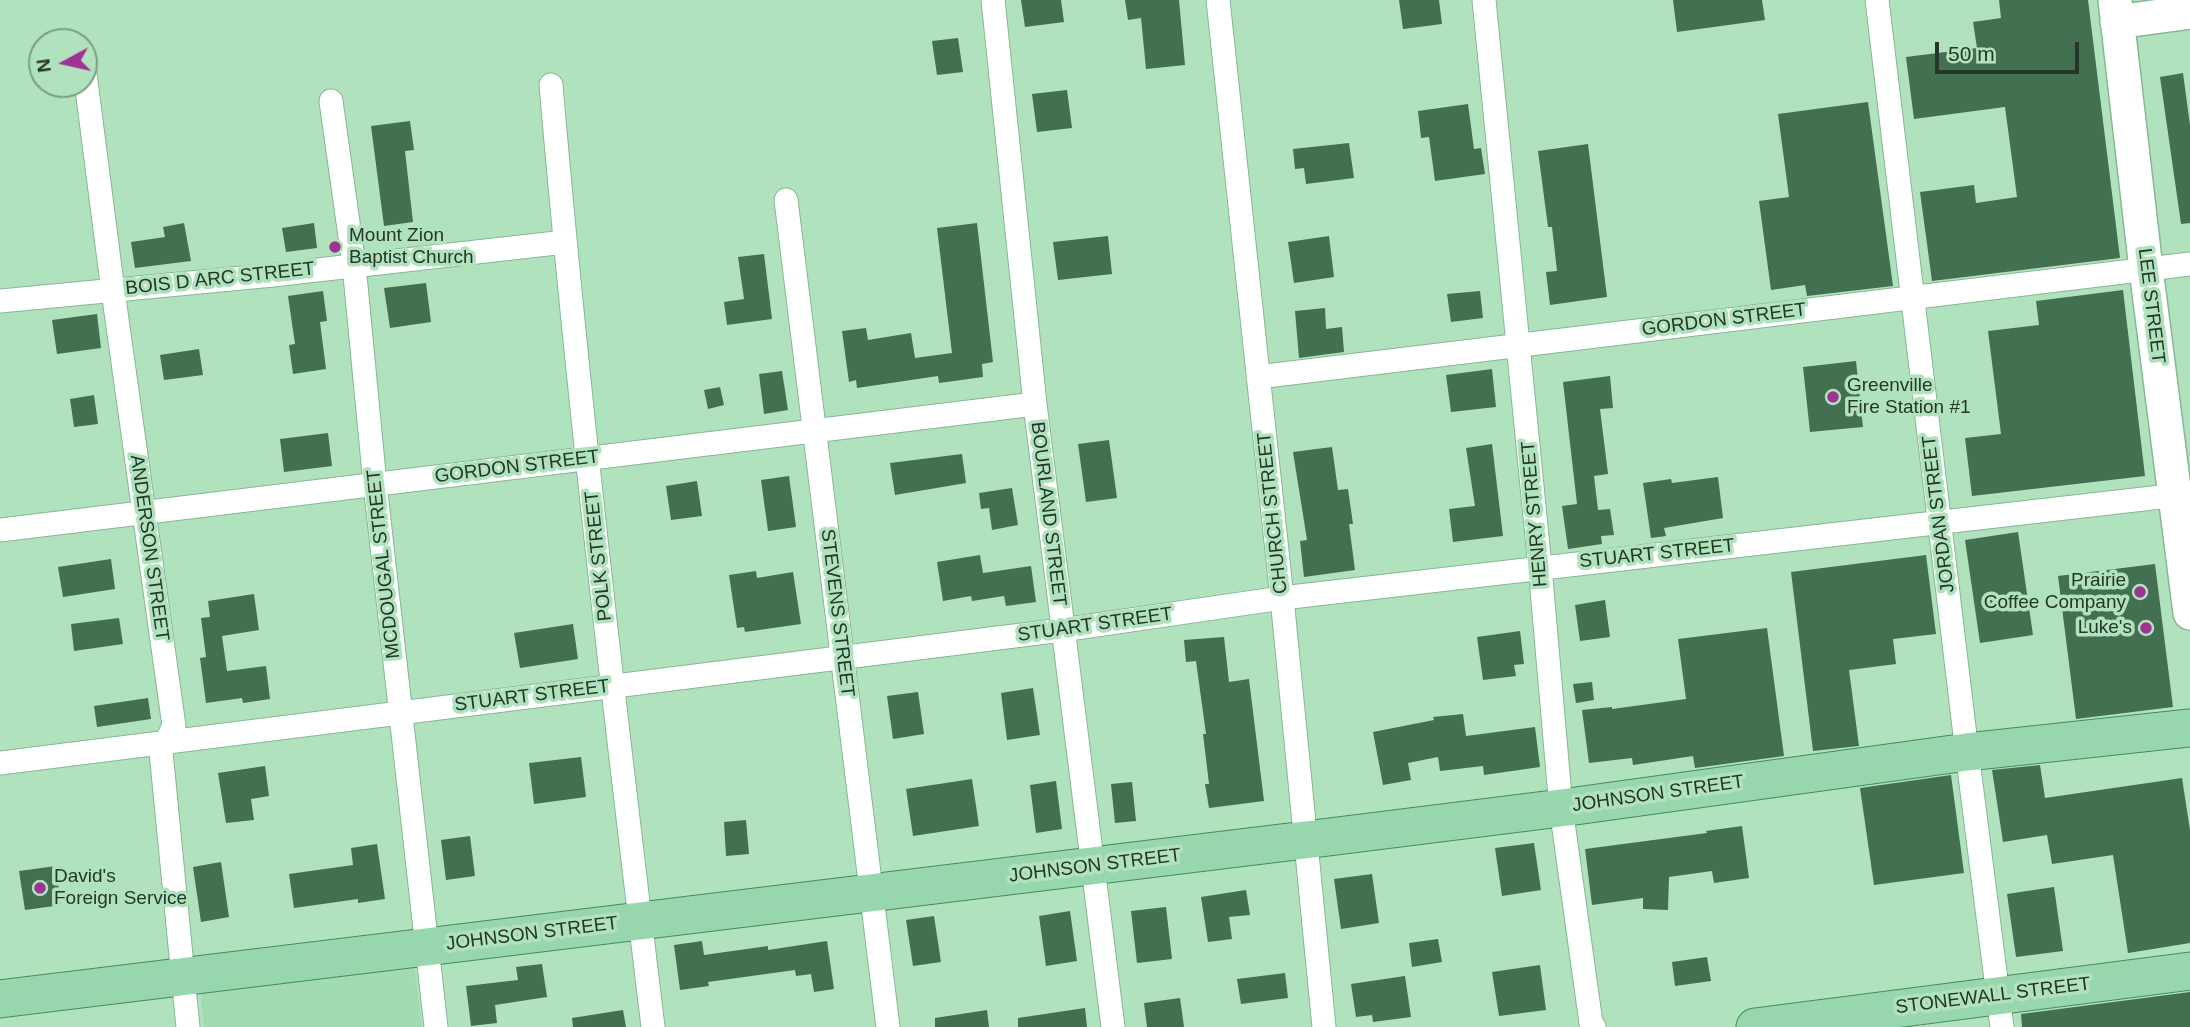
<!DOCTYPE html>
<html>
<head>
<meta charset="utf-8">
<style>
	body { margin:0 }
	#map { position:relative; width:2190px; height:1027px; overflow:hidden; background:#b1e2be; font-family:Helvetica,sans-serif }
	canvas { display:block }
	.north { position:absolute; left:28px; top:28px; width:70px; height:70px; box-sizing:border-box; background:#b1e2be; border:2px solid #799e82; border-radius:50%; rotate:262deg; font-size:19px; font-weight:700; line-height:28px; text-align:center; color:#243729 }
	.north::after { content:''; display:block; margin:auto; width:24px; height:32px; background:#9f3394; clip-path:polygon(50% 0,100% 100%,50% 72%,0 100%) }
	.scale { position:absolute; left:1935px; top:42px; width:144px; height:32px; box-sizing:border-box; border:4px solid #243729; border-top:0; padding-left:9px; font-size:21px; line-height:24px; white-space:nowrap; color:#243729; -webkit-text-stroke:5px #b1e2be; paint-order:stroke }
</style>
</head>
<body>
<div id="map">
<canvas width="2190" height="1027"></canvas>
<div class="north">N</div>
<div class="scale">50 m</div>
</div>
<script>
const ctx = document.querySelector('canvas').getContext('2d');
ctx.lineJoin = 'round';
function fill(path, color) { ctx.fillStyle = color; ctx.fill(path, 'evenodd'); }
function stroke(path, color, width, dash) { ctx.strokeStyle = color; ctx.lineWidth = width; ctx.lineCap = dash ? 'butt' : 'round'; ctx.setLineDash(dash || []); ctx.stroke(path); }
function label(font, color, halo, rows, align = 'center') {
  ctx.font = font + ' Helvetica,sans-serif'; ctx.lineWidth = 7; ctx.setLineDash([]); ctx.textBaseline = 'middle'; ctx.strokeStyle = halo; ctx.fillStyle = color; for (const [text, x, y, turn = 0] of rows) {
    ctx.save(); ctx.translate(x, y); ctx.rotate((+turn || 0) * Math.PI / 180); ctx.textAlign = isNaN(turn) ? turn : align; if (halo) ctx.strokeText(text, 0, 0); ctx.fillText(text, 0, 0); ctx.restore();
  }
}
fill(new Path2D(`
	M414 963 422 1027H204L200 989Z`), '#a2dab1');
fill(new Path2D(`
	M1021 0H1061L1064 22 1025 27Z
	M1125 0H1179L1185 65 1146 69 1141 18 1128 20Z
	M1399 0H1439L1442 24 1403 29Z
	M1673 0H1762L1765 20 1677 32Z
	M1999 0H2088L2120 258 1932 281 1920 192 1974 185 1976 203 2017 197 2005 107 1914 119 1906 57 1977 48 1973 22 2001 18Z
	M958 38 963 72 937 75 932 41Z
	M2183 73 2190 125V223L2181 224 2160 77Z
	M1067 90 1072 128 1037 132 1032 94Z
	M1868 102 1893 286 1807 296 1805 285 1771 290 1759 201 1789 197 1778 114Z
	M1468 104 1474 149 1481 148 1485 174 1435 181 1429 137 1421 138 1418 111Z
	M410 121 414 150 405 151 413 222 384 226 371 126Z
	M1349 143 1354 178 1306 184 1304 168 1295 169 1293 149Z
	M1588 144 1607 297 1550 305 1546 272 1557 271 1552 227H1548L1538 151Z
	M184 223 191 261 135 268 131 242 165 237 163 227Z
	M314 223 317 248 286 252 282 228Z
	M977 223 993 362 982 364 983 377 939 383 938 376 857 388 856 380 849 382 842 331 866 328 868 340 911 333 915 358 952 353 937 228Z
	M1108 236 1112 274 1058 280 1053 242Z
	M1329 236 1334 277 1294 283 1288 242Z
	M764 254 772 319 727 325 724 302 744 299 738 257Z
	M426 283 431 322 390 328 384 288Z
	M2123 290 2145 476 1972 496 1965 438 2001 434 1988 331 2039 325 2036 301Z
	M323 291 327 321 320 322 326 369 293 374 289 345 295 344 288 296Z
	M1480 291 1483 318 1451 322 1447 294Z
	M1325 308 1326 329 1342 327 1344 352 1299 358 1295 311Z
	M97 314 101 348 57 354 52 320Z
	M199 349 203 375 164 380 160 355Z
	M1856 361 1863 427 1810 432 1803 367Z
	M1492 369 1496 407 1451 412 1446 375Z
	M782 371 788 410 764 414 759 374Z
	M1610 376 1613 408 1600 409 1608 474 1594 476 1598 510 1610 509 1614 535 1601 536 1602 544 1568 549 1562 506 1577 504 1563 382Z
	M720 387 724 405 708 409 704 390Z
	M94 395 98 424 74 427 70 399Z
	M328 433 332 466 284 472 280 439Z
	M1109 440 1117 498 1086 502 1078 444Z
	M1492 444 1503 536 1453 542 1449 509 1475 506 1466 448Z
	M1332 447 1338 490 1348 489 1353 524H1349L1355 570 1304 577 1300 541 1307 540 1293 452Z
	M962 454 966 483 895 495 890 463Z
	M789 476 796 527 768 531 761 480Z
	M1718 477 1723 518 1664 528 1666 536 1651 538 1643 483 1671 479 1672 483Z
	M697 481 702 516 671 520 666 486Z
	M1012 488 1018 525 992 530 989 508 981 509 979 493Z
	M2018 532 2033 635 1980 643 1965 540Z
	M980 555 983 573 1031 566 1036 602 1006 606 1004 596 972 601 971 596 943 601 937 562Z
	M1926 555 1936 634 1893 639 1896 664 1849 670 1859 746 1813 751 1791 572Z
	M111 559 115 589 63 597 58 567Z
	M2155 564 2173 707 2076 719 2058 576Z
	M756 571 757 578 793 572 801 624 745 632 744 627 737 628 729 575Z
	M254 594 259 630 222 636 227 671 266 666 270 699 243 703 242 698 206 703 200 658 206 657 201 618 210 617 208 601Z
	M1605 600 1610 637 1580 641 1575 605Z
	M119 618 123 644 74 651 71 624Z
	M573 624 578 659 520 668 514 633Z
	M1767 628 1784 756 1695 768 1693 756 1633 765 1632 758 1589 763 1582 710 1612 707V709L1686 699 1678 639Z
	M1520 631 1524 664 1514 665 1516 676 1483 680 1477 637Z
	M1224 637 1229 682 1249 679 1264 801 1209 808 1205 784H1209L1203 734H1206L1196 661 1186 662 1184 640Z
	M1592 682 1594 700 1576 703 1573 684Z
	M1033 688 1040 735 1007 740 1001 693Z
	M918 692 924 734 893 739 887 696Z
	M148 698 151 719 97 727 94 706Z
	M1463 714 1466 736 1535 727 1540 767 1484 775 1483 766 1440 771 1438 757 1408 763 1411 780 1383 785 1373 732 1434 720 1433 717Z
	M581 757 586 797 534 804 529 763Z
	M2040 765 2045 798 2182 778 2190 830V943L2128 953 2113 855 2052 864 2047 835 2003 842 1992 770Z
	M265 766 269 796 251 799 254 820 226 823 218 773Z
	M1951 775 1964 873 1874 885 1860 788Z
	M972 779 979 826 913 836 906 789Z
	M1056 781 1062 829 1036 833 1030 785Z
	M1132 782 1136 821 1115 823 1111 784Z
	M746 820 749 854 726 856 724 822Z
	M1742 826 1749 878 1714 883 1712 871 1669 877 1668 910 1643 909V898L1592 905 1585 849 1707 833 1706 831Z
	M470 836 475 876 446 880 441 840Z
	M1534 843 1541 890 1502 896 1495 848Z
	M377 844 385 899 358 903V899L294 908 289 874 353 865 351 848Z
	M221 862 229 917 201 922 193 867Z
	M56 866 61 905 25 910 19 871Z
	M1372 874 1379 923 1341 929 1334 879Z
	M2054 887 2063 951 2016 957 2007 894Z
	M1246 890 1250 915 1229 917 1232 939 1208 942 1201 897Z
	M1166 907 1172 959 1137 963 1131 911Z
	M1070 911 1077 961 1046 966 1039 916Z
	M934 916 941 962 913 966 906 920Z
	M1438 939 1442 962 1412 967 1409 943Z
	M702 941 704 955 768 946V950L827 941 834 989 814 992 811 974 796 976 795 970 708 982 709 986 680 990 674 945Z
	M1707 957 1711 981 1675 986 1672 962Z
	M542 964 547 997 495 1005 497 1023 471 1026 466 986 518 980 516 967Z
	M1540 965 1546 1010 1499 1016 1492 972Z
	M1285 973 1288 998 1241 1004 1237 979Z
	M1405 976 1411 1017 1373 1022 1372 1015 1356 1017 1351 984Z
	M2190 992V1027H2022L2021 1014Z
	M1180 998 1184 1027H1147L1144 1003Z
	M1085 1008 1087 1027H1018V1018Z
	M623 1010 626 1027H573L572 1018Z
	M987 1010 989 1027H935V1018Z`), '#437050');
const minor = new Path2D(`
	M993 0 1035 404 1113 1027
	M1218 0 1282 598 1324 1027
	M1484 0 1540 567 1561 808 1591 1023 1594 1027
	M1877 0 1967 752 2002 1027
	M84 66 113 291 174 726 161 752 188 1027
	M551 85C578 399 615 713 653 1027
	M331 101 354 265 375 484 436 1027
	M786 200 888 1027
	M0 301 273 275 565 242
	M1258 377 2190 264
	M0 530 1035 404
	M0 763 1062 630 1282 598 2187 494`);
const secondary = new Path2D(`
	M2115 0 2146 269 2190 613
	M2117 22 2190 12`);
const primary = new Path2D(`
	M0 999 1305 840 1561 808 1967 752 2190 728
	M1755 1027 2190 971`);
stroke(minor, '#87b794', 25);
stroke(secondary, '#87b794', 36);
stroke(primary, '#438d5c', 39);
stroke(minor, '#fff', 23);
stroke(secondary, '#fff', 33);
stroke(primary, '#98d6ae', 37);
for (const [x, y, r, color] of [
	[335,247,7,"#9f3394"],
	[1833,397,7,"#9f3394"],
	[2140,592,7,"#9f3394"],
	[2146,628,7,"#9f3394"],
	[40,888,7,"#9f3394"]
]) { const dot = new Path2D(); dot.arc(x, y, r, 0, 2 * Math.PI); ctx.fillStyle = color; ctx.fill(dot); stroke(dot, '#b1e2be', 2.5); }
label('19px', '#243729', '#b1e2be', [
	["Mount Zion",349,236],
	["Baptist Church",349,258],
	["Greenville",1847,386],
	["Fire Station #1",1847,408],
	["Prairie",2126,581,"right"],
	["Coffee Company",2126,603,"right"],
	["Luke's",2132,628,"right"],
	["David's",54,877],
	["Foreign Service",54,899]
], 'left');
label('19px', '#243729', '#b1e2be', [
	["BOIS D ARC STREET",220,279,-6],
	["LEE STREET",2151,306,83],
	["GORDON STREET",1724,320,-7],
	["GORDON STREET",517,467,-7],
	["CHURCH STREET",1273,513,-96],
	["BOURLAND STREET",1048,514,83],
	["HENRY STREET",1535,514,-95],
	["JORDAN STREET",1939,514,-97],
	["ANDERSON STREET",149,548,82],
	["STUART STREET",1657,554,-6],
	["POLK STREET",599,556,-96],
	["MCDOUGAL STREET",384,564,-96],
	["STEVENS STREET",837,613,83],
	["STUART STREET",1095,625,-8],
	["STUART STREET",532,696,-7],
	["JOHNSON STREET",1658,794,-8],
	["JOHNSON STREET",1095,866,-7],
	["JOHNSON STREET",532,934,-7],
	["STONEWALL STREET",1993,996,-7]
]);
</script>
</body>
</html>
